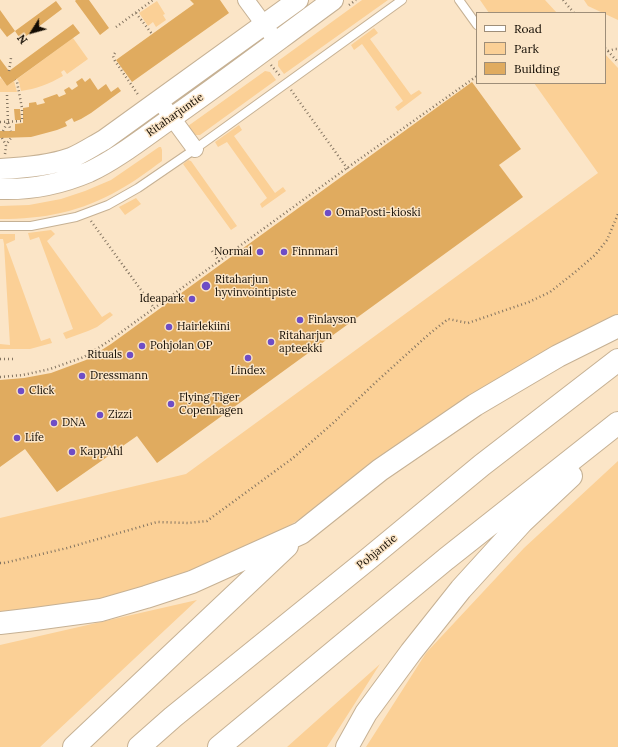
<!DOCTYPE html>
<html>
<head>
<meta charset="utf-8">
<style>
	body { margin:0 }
	#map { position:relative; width:618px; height:747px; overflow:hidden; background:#fbe5c7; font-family:Lora,serif }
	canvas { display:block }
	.legend { position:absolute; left:476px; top:12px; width:130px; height:72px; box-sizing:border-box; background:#fbe5c7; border:1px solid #9e8e79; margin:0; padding:5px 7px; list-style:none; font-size:12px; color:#130c03 }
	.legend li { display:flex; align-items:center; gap:8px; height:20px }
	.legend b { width:20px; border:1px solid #9e8e79 }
	.north { position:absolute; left:12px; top:12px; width:40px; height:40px; -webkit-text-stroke:3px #fbe5c7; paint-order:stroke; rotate:233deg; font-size:11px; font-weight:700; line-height:16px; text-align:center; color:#130c03 }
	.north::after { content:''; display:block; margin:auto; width:14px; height:18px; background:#130c03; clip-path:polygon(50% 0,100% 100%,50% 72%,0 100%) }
</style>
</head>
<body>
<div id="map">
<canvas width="618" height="747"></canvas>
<ul class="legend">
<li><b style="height:5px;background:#fff"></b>Road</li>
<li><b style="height:11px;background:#fbd096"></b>Park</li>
<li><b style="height:11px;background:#e0ab5f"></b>Building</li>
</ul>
<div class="north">N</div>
</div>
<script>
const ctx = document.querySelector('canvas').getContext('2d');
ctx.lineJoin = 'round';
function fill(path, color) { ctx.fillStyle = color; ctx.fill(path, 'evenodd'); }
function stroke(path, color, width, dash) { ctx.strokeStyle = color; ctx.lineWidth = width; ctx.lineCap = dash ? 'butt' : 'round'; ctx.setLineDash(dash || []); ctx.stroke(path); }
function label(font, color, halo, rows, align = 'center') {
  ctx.font = font + ' Lora,serif'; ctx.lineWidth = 3; ctx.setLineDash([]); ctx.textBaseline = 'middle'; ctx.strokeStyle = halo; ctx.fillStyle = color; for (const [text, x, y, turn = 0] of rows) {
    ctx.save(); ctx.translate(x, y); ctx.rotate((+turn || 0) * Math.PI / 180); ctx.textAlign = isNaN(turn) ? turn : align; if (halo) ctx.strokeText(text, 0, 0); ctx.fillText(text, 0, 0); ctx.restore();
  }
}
fill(new Path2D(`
	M362 0H388L284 74 278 66V61Z
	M480 0H545L557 13H489Z
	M584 0H618V20L588 6Z
	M157 1 165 14 163 15 166 20 156 27 153 22 148 26 139 13Z
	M374 28 378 33 370 39 411 95 419 90 422 93 398 111 395 107 403 101 362 44 354 50 351 45Z
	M73 38 88 59 67 74 64 70 61 72 63 76C49 84 36 89 21 91L19 82 17 79Z
	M605 54 618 68V314L472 400 309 513 284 529 234 556 124 597 0 613V518L186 474 598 173 534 83H605Z
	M265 71 270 72 276 80 200 135H193L189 131 188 126Z
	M1 78 7 86 14 81 17 92H0V79Z
	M239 125 242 130 234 136 275 193 283 187 286 191 262 208 260 204 267 198 227 142 218 147 215 142Z
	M159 147H161L162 150V161C148 171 134 182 119 190 81 212 44 219 0 219V206L29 205 61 199 85 191 111 180Z
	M188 160 191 161 237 226 231 230 183 164Z
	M136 198 141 204 125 215 119 207Z
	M51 230 55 234 47 241 102 317 110 312 113 315 97 327 88 331 66 339 63 333 73 329 39 237 30 240 28 233Z
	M0 234H15V240L6 244 41 341 50 338 52 343 30 349H0V344L10 345 4 244 3 239H0Z
	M618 461V747H366L426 653 524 548Z
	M197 600 40 747H0V645Z
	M380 664 327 747H287Z`), '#fbd096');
fill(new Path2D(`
	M76 0H89L109 28 100 35 75 1Z
	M190 0H220L229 13 132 82 116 60 194 4Z
	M56 1 62 9 21 40 15 31 7 37 0 28V10L15 31Z
	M73 24 80 33 7 86 0 76V59L9 71Z
	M82 78 85 82 90 78 98 90 106 84 111 92 118 87 121 91 91 113 81 119 74 122 72 118 65 122 67 126 57 130 46 133 31 137 0 138V131H15V124L23 123V108L29 107V103L36 102 37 105 45 103 43 99 57 94 59 97 66 94 64 90 69 87 72 90 78 86 76 82Z
	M472 82 521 149 499 165 523 197 157 463 137 436 57 492 25 449 0 467V380L24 378 51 373 86 360 111 344Z
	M14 109H20L21 120H15Z`), '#e0ab5f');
const service = new Path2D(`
	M459 0 477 25
	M0 226H31L76 217 108 205 138 188 195 149 402 0`);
const minor = new Path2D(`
	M246 0 271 34
	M159 100 195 149`);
const tertiary = new Path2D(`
	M0 169C24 168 48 166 71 158 83 153 93 146 104 140L298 0
	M0 189C30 190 61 184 89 172 115 160 142 139 166 122 222 83 277 41 333 0`);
const motorway = new Path2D(`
	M0 623 35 619 101 610 146 597 192 582 301 533 380 470 475 405 558 356 618 326
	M74 747 287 546
	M139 747 173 717 367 560 482 465 618 360
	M219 747 446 559 618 423
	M347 747 366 713 411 652 461 589 522 522 571 476`);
stroke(service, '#c6b194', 10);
stroke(minor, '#c6b194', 18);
stroke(tertiary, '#c6b194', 22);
stroke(motorway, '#c6b194', 24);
stroke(new Path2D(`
	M563 0 574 13
	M349 5 356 0
	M136 13 152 34
	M116 27 153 0
	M605 48 618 62
	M608 51 615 49H618
	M115 53 113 56 115 61 139 96
	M271 65 281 77
	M9 71 11 58
	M291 90 349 171
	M7 95 8 122 11 131
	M0 122 22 121V108L17 82 15 80
	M3 131 7 123
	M2 138 6 145
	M5 154 6 145 11 138
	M91 221 154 308
	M212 251 221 264
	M0 359H13
	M0 377 23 375 50 369 84 357 109 341 347 168 477 76
	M0 563H4L67 548 157 522 188 523 207 521 293 458 332 424 376 382 428 335 448 319 468 323 529 302 550 292 574 273 595 255 607 240 618 214`), '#837461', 2.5, [1, 3]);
stroke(service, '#fff', 8);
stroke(minor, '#fff', 16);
stroke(tertiary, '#fff', 20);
stroke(motorway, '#fff', 22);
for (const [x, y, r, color] of [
	[328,213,4,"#6e4dc6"],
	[260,252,4,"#6e4dc6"],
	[284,252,4,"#6e4dc6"],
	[206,286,5,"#6e4dc6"],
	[192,299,4,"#6e4dc6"],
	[300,320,4,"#6e4dc6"],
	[169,327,4,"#6e4dc6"],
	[271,342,4,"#6e4dc6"],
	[142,346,4,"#6e4dc6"],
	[130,355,4,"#6e4dc6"],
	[248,358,4,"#6e4dc6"],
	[82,376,4,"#6e4dc6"],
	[21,391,4,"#6e4dc6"],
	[171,404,4,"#6e4dc6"],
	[100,415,4,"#6e4dc6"],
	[54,423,4,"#6e4dc6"],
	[17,438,4,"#6e4dc6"],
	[72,452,4,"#6e4dc6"]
]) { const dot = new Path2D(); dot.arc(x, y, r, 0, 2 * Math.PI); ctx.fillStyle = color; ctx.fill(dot); stroke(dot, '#fbe5c7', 1.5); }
label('11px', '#130c03', '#fbe5c7', [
	["Ritaharjuntie",175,115,-35],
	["Pohjantie",377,552,-39]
]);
label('11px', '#130c03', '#fbe5c7', [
	["OmaPosti-kioski",336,213],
	["Normal",252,252,"right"],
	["Finnmari",292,252],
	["Ritaharjun",215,280],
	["hyvinvointipiste",215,293],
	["Ideapark",184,299,"right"],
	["Finlayson",308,320],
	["Hairlekiini",177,327],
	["Ritaharjun",279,336],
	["apteekki",279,349],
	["Pohjolan OP",150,346],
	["Rituals",122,355,"right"],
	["Lindex",248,371,"center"],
	["Dressmann",90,376],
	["Click",29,391],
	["Flying Tiger",179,398],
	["Copenhagen",179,411],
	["Zizzi",108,415],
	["DNA",62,423],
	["Life",25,438],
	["KappAhl",80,452]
], 'left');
</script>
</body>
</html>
